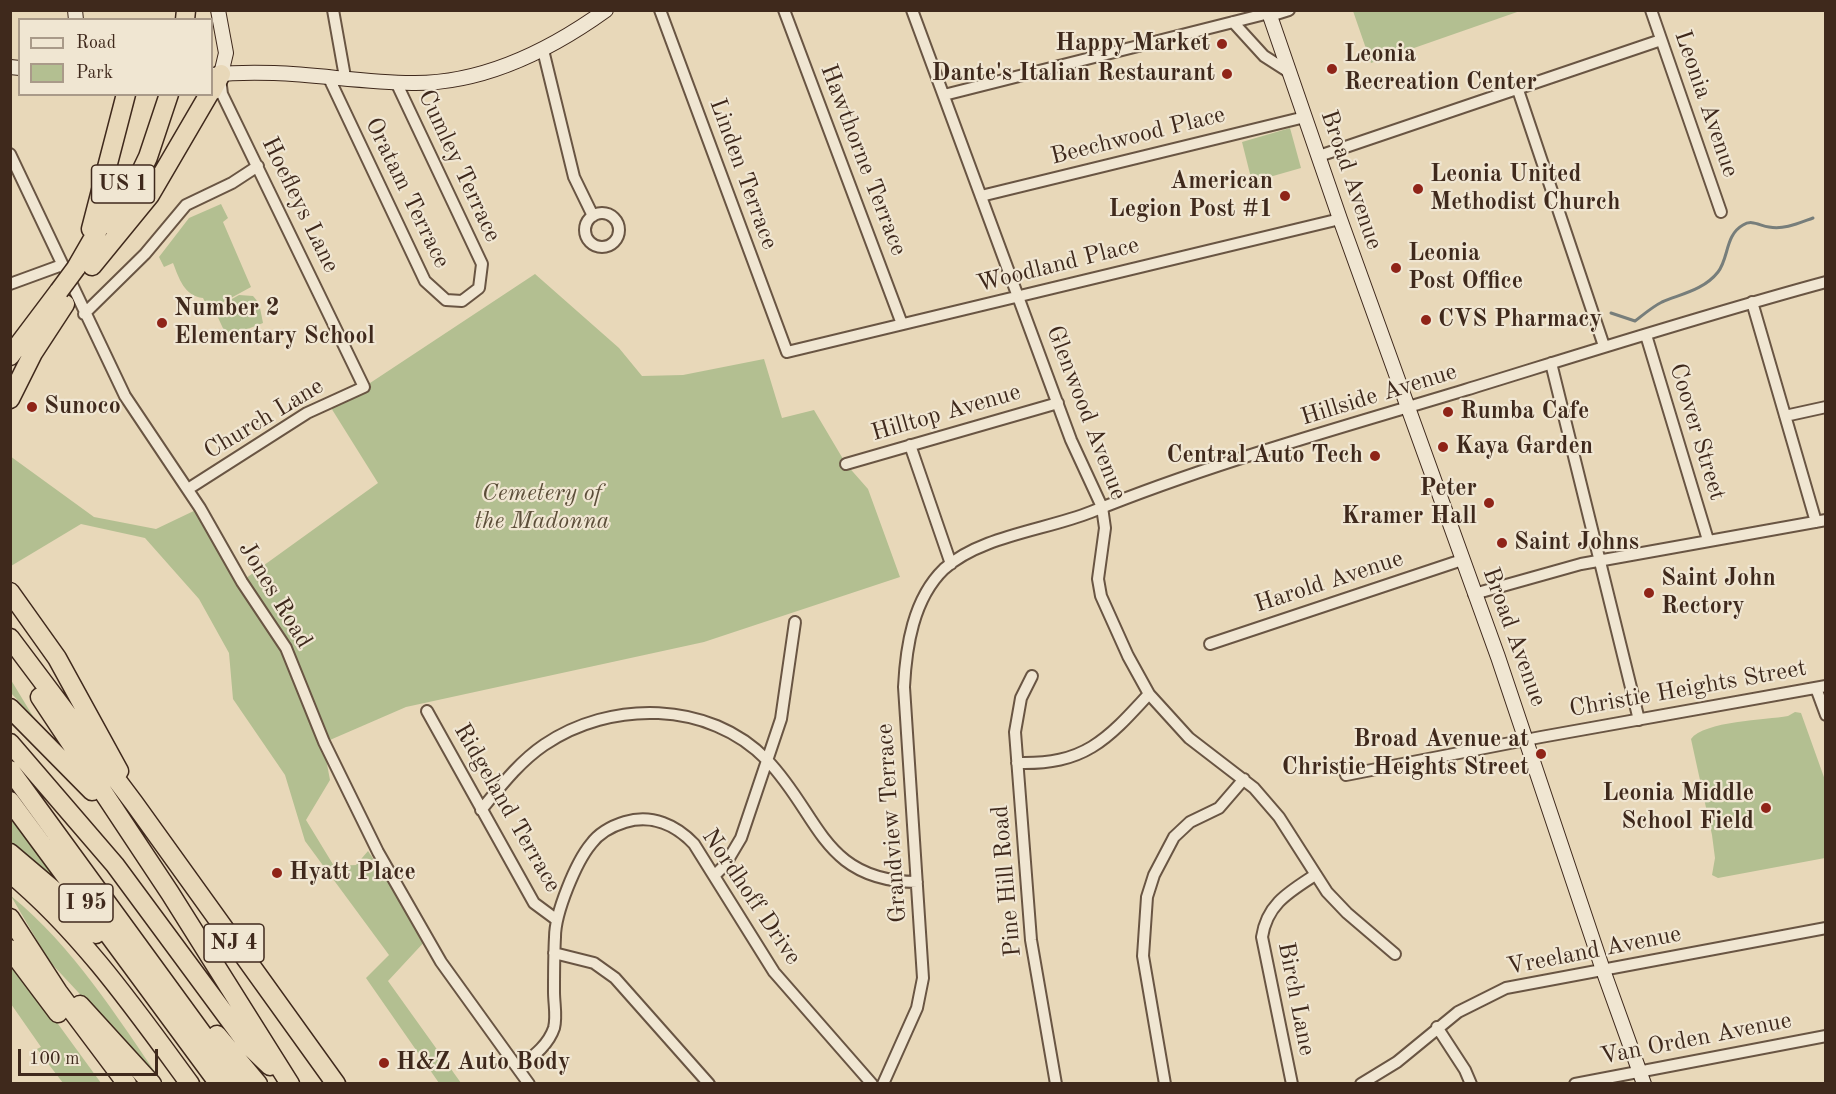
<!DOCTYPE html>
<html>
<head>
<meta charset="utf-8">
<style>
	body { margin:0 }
	#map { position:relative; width:1836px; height:1094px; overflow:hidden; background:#e8d8b9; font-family:"Old Standard TT",serif }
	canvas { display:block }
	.frame { position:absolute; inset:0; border:12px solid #3f291c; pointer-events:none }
	.legend { position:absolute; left:18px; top:18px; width:195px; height:78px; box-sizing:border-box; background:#f0e6d2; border:2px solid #a99a89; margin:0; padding:8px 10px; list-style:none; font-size:18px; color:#3f291c }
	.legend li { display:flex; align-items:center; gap:12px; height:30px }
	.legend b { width:30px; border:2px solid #a99a89 }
	.scale { position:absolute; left:18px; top:1049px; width:140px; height:27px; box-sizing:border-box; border:3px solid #3f291c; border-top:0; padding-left:8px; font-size:18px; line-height:21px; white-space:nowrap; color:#3f291c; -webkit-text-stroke:4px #f0e6d2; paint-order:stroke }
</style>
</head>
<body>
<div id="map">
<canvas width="1836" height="1094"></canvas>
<div class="frame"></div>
<ul class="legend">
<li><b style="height:8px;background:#f0e6d2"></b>Road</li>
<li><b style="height:16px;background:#b3bf91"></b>Park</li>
</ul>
<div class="scale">100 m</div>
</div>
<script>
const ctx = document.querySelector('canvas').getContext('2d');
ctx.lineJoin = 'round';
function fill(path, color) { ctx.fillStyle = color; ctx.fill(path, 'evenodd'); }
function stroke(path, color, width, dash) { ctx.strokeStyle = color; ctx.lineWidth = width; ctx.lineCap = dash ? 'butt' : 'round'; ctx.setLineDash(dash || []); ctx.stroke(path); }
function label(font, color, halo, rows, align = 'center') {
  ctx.font = font + ' "Old Standard TT",serif'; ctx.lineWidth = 4.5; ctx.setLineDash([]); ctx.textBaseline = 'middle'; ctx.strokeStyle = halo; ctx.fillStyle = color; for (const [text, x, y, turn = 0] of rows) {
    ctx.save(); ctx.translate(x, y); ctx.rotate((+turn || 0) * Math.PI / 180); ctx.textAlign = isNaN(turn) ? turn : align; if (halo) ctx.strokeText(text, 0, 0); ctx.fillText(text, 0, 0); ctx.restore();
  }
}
fill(new Path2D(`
	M1353 11V10L1520 11 1371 63Z
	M1290 128 1301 168 1252 182 1242 142Z
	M221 204 228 218 223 222 251 287 209 310 203 298C184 296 179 278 173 263L164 267 159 257 189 218Z
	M535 274 619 348 642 376 683 375 764 359 782 418 814 410 846 464 868 489 900 577 704 642 406 707 323 743 330 780 306 820 334 866 356 865 368 851 427 939 388 981 461 1083H439L366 978 389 955 305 841 285 775 233 699 229 653 199 599 145 538 81 524 11 566 10 456 94 517 156 529 200 508 242 581 378 483 328 403 364 387Z
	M239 295 253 296 259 303 263 323 227 337 215 311 216 308Z
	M11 680 34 718 11 693Z
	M1795 712 1801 713 1825 780V858L1718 878 1712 875 1715 858 1712 835 1691 739C1704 721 1766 720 1788 716Z
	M10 816 76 901 11 847Z
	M11 896C73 946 117 1017 162 1082L49 961Z
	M10 958 101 1083H63L37 1049 41 1047 11 1004Z`), '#b3bf91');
stroke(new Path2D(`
	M1611 313 1635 321C1643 315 1652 307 1662 302 1681 294 1704 290 1718 272 1729 258 1725 235 1743 225 1752 219 1760 226 1769 227 1784 230 1799 223 1813 218`), '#777e7b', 3);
const street = new Path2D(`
	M333 10 345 77
	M660 10 787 352 1340 219
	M784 10 902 324
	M912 10 1071 440 1102 507 1105 528 1098 579 1101 596 1128 656 1149 694 1189 738 1254 788 1279 817 1327 892 1347 913 1395 954
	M1651 10 1721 212
	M1270 16 1289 10
	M1233 22 1264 56 1289 72
	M543 50 574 177 593 216
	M328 76 425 281 446 300 462 301 479 288 482 264 396 82
	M1518 90 1604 346
	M944 95 1269 13
	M10 154 125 396 200 508 242 582 286 648 324 742 378 852 441 962 529 1084
	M1319 156 1661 40
	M981 196 1305 117
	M585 230a17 17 0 1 1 34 0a17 17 0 1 1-34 0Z
	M10 284 62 265
	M1752 302 1816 522
	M84 314 145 254 186 205 232 183 258 166
	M1646 335 1708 540
	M1551 363 1639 720
	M1785 416 1826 407
	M910 445 951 564
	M846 464 1058 403
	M188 489 307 413 364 387 222 94 220 78
	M1474 594 1581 564 1826 520
	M1210 644 1462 560
	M1032 676 1021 698 1015 732 1031 940 1056 1084
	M1816 688 1826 715
	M427 711 534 903 557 920
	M1017 763C1084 765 1106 741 1149 694
	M1346 775 1541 737 1826 686
	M481 810C500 787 519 762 544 745 610 700 709 700 767 760 820 815 822 881 917 882
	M715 875 725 865 741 838 781 719 795 622
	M554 953 594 963 615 978 709 1084
	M1437 1027 1465 1070 1471 1084
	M518 1068C532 1057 548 1046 554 1028 557 1016 554 1004 554 992 554 973 554 955 555 937 555 913 576 862 591 844 599 833 612 826 625 822 652 814 676 825 694 844L774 972 872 1084
	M883 1084 917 1008 923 978 904 687C906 647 913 599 944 569 980 536 1046 530 1091 512 1212 463 1340 428 1465 390 1585 353 1704 315 1826 282
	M1165 1084 1143 956 1147 897 1154 875 1174 837 1190 822 1219 808 1244 779
	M1292 1084 1262 937C1267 904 1289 892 1315 875
	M1361 1084 1397 1062 1458 1012 1506 988 1826 928
	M1575 1084 1826 1036`);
const secondary = new Path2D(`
	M75 10 76 20
	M218 10 226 53 221 74
	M1268 10 1340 219 1498 657 1603 970 1644 1084
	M10 67 20 68
	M212 75C279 67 345 82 412 83 483 84 549 51 606 10`);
const highway = new Path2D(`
	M185 20 186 10
	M212 91 221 74
	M114 228 148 157 169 94
	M91 229 126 94
	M92 266 150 195 209 94
	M76 268 114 202
	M10 356 59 291
	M10 399 33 353 65 304
	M10 592 57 658 119 771
	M10 638 134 803 336 1084
	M40 697 170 893 290 1084
	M10 708 92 791
	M10 743 115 865 248 1045 270 1066
	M10 770 239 1084
	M10 801 219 1084
	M10 853 56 892 96 934
	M10 873C82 933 135 1009 190 1084
	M10 918 58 992 127 1084
	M10 949 58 1013
	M80 1005 152 1084
	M217 1035 258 1084`);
stroke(street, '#695543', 14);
stroke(secondary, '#3f291c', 16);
stroke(highway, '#3f291c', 21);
stroke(street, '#f0e6d2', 10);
stroke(secondary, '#f0e6d2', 14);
stroke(highway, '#e8d8b9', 18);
const highwayBridge = new Path2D(`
	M59 291 76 268`);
stroke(highwayBridge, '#3f291c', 21, []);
stroke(highwayBridge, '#e8d8b9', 18);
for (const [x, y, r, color] of [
	[1222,44,6,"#8f2418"],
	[1332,69,6,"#8f2418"],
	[1227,74,6,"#8f2418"],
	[1418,189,6,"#8f2418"],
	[1285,196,6,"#8f2418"],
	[1396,268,6,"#8f2418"],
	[1426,320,6,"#8f2418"],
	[162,323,6,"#8f2418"],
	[32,407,6,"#8f2418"],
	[1448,412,6,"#8f2418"],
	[1443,447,6,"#8f2418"],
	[1375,456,6,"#8f2418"],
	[1489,503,6,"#8f2418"],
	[1502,543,6,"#8f2418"],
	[1649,593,6,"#8f2418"],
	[1541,754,6,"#8f2418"],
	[1766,808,6,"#8f2418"],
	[277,873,6,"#8f2418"],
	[384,1063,6,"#8f2418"]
]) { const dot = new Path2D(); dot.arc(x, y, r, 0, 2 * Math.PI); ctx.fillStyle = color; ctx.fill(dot); stroke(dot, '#f0e6d2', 2); }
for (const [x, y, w] of [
	[123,184,63],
	[86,903,54],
	[234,943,60]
]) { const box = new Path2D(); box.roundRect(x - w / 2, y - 19, w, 38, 4.5); ctx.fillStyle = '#f0e6d2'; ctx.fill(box); stroke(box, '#3f291c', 1.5); }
label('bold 22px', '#3f291c', null, [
	["US 1",123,184],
	["I 95",86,903],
	["NJ 4",234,943]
]);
label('bold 24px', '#3f291c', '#f0e6d2', [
	["Happy Market",1210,44,"right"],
	["Leonia",1344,55],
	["Recreation Center",1344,83],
	["Dante's Italian Restaurant",1215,74,"right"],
	["Leonia United",1430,175],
	["Methodist Church",1430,203],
	["American",1273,182,"right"],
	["Legion Post #1",1273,210,"right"],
	["Leonia",1408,254],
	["Post Office",1408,282],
	["Number 2",174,309],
	["Elementary School",174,337],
	["CVS Pharmacy",1438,320],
	["Sunoco",44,407],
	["Rumba Cafe",1460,412],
	["Kaya Garden",1455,447],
	["Central Auto Tech",1363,456,"right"],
	["Peter",1477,489,"right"],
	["Kramer Hall",1477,517,"right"],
	["Saint Johns",1514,543],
	["Saint John",1661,579],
	["Rectory",1661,607],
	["Broad Avenue at",1529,740,"right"],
	["Christie Heights Street",1529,768,"right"],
	["Leonia Middle",1754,794,"right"],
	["School Field",1754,822,"right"],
	["Hyatt Place",289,873],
	["H&Z Auto Body",396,1063]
], 'left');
label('24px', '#3f291c', '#f0e6d2', [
	["Leonia Avenue",1706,104,71],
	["Beechwood Place",1138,136,-14],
	["Hawthorne Terrace",863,160,69],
	["Cumley Terrace",459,166,65],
	["Linden Terrace",743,174,70],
	["Broad Avenue",1351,180,71],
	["Oratam Terrace",407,193,64],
	["Hoefleys Lane",300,205,64],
	["Woodland Place",1058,265,-14],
	["Hillside Avenue",1379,395,-17],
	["Hilltop Avenue",946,413,-16],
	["Glenwood Avenue",1086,413,69],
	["Church Lane",264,419,-31],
	["Coover Street",1697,432,73],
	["Harold Avenue",1329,582,-18],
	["Jones Road",275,595,59],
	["Broad Avenue",1514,637,70],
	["Christie Heights Street",1688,689,-10],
	["Ridgeland Terrace",507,808,60],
	["Grandview Terrace",892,823,-94],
	["Pine Hill Road",1007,881,-95],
	["Nordhoff Drive",751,897,56],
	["Vreeland Avenue",1594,951,-11],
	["Birch Lane",1296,999,79],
	["Van Orden Avenue",1696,1039,-11]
]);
label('italic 24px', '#5c4e39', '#f0e6d2', [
	["Cemetery of",542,494],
	["the Madonna",542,522]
]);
</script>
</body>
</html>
